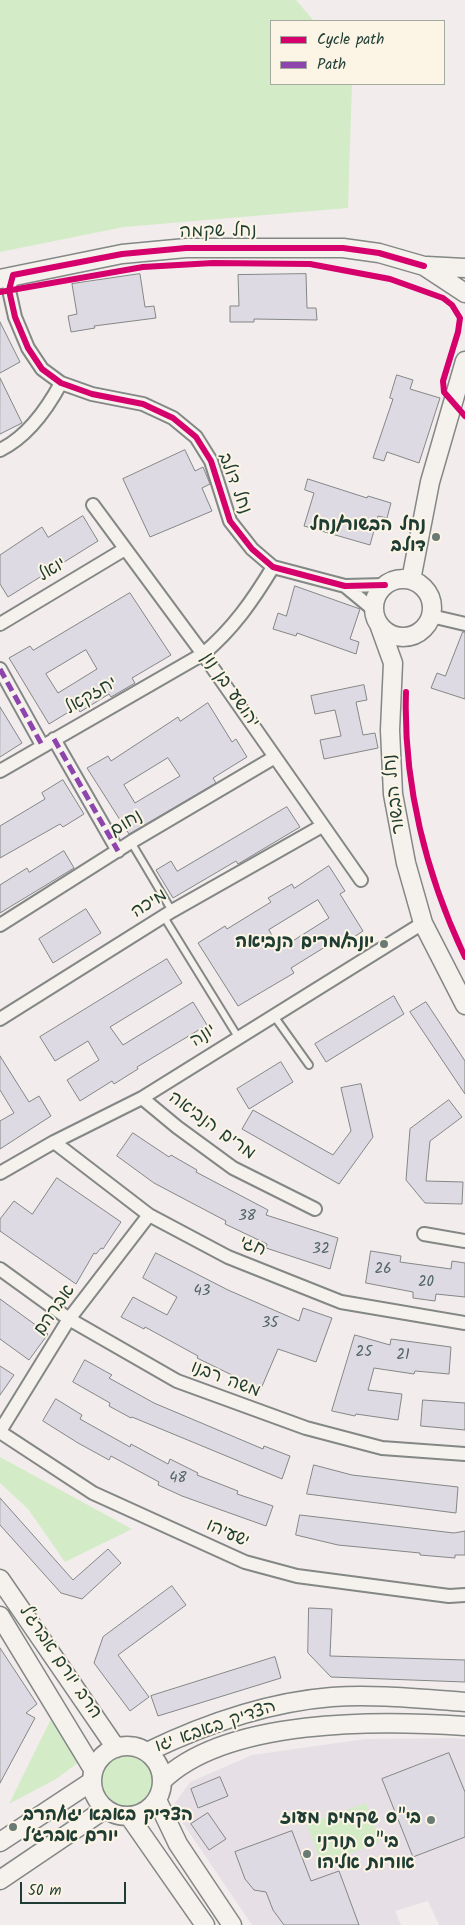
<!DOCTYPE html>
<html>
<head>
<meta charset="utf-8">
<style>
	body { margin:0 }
	#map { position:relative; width:465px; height:1925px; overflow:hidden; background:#f2edec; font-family:Kalam,sans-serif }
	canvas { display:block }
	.legend { position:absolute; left:270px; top:20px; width:175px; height:65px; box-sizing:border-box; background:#fcf5e5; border:1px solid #a4ab9e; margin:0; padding:6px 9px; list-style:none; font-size:15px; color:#1f3d34 }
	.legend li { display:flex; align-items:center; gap:10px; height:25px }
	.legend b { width:25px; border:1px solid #a4ab9e }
	.scale { position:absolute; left:20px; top:1882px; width:106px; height:22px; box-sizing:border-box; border:2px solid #1f3d34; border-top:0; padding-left:6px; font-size:15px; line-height:18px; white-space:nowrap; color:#1f3d34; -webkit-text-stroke:4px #fcf5e5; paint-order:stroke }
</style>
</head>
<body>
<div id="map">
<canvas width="465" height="1925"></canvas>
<ul class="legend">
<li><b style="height:6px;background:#d6006c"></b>Cycle path</li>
<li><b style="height:6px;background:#8e44ad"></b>Path</li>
</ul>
<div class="scale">50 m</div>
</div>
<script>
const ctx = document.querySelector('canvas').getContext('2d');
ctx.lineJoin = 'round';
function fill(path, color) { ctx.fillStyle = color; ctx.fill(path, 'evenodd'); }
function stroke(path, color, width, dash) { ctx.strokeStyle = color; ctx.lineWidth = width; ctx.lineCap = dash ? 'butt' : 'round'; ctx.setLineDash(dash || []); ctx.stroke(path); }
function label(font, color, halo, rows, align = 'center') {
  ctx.font = font + ' Kalam,"Playpen Sans Hebrew",sans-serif'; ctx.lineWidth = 4; ctx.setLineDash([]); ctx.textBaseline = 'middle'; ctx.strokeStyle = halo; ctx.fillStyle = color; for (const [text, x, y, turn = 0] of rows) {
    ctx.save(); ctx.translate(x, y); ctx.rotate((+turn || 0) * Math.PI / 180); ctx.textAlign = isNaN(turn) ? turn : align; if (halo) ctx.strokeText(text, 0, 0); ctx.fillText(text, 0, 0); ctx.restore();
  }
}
fill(new Path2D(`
	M453 1738 465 1739V1925H439L428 1901 395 1911 401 1925H252L172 1807 190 1782 252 1755 365 1739Z`), '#e7dfe6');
fill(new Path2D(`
	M0 0H296L314 21H271V84H352L348 208 124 227 0 252Z
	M0 1457 132 1529 65 1562 28 1509 0 1483Z
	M51 1719 79 1762 56 1779 9 1804Z
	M99 1781a27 27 0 1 1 54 0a27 27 0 1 1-54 0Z
	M366 1803 380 1842 321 1864 307 1824Z`), '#d4ebc7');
const building = new Path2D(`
	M140 274 145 307 154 306 156 318 94 326 95 328 71 332 68 316 77 314 72 284Z
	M306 274 307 308H316L317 320 254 319V322H230V306H239L238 275Z
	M0 322 20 362 0 373Z
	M397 375 413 380 410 389 440 398 419 463 387 452 384 461 373 458 393 399 390 398Z
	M0 378 22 423 0 434Z
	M185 450 195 471 203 467 208 479 210 484 202 488 212 511 150 537 123 479Z
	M308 479 367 498 368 496 391 503 387 518 378 516 370 545 304 526 314 493 305 490Z
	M83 516 98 541 8 597 0 584V555L42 527 48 537Z
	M295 586 360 609 350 639 359 642 356 654 297 633 296 636 273 629 278 613 286 616Z
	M130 593 171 655 132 678 135 683 111 697 109 694 80 712 77 707 49 724 9 658 30 646 33 650ZM86 650 97 669 58 693 46 674Z
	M463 632H465V699L431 688 437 673 445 676Z
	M364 685 367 700 356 702 363 735 375 733 378 748 324 759 320 740 341 736 335 710 315 714 311 696Z
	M208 703 232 742 236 739 247 757 213 778 216 783 129 834 87 768 108 756 111 761 178 717 180 721ZM168 758 180 776 135 803 124 785Z
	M0 707 22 743 0 757Z
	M63 780 84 814 63 827 60 824 0 858V826L45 799 42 793Z
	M287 807 300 827 238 864 236 861 173 898 156 870 171 861 177 871Z
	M64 851 74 868 0 913V885L27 868 29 872Z
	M329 866 345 891 340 894 363 931 342 945 338 939 291 968 294 973 238 1006 198 943 225 926 227 929 271 902 268 898 292 884 294 888ZM318 900 329 918 280 949 269 930Z
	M86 909 101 933 53 963 39 939Z
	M167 959 182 983 110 1027 123 1045 193 1002 207 1025 137 1067 138 1069 114 1084 112 1081 80 1101 67 1080 99 1060 88 1041 55 1061 40 1037Z
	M394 996 404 1014 326 1062 315 1044Z
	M426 1002 465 1061V1094L410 1012Z
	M0 1056 29 1102 39 1096 51 1116 0 1149V1121L14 1113 0 1090Z
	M281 1062 293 1082 249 1109 237 1089Z
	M361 1084 373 1137 339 1184 242 1129 253 1110 333 1155 351 1131 341 1088Z
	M449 1100 462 1117 430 1141 426 1181 463 1182 462 1204 425 1203 406 1180 410 1129Z
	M133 1133 169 1157 171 1155 197 1170 196 1172 268 1210 266 1215 338 1238 330 1269 266 1248 267 1244 225 1224 226 1221 154 1183 117 1156Z
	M57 1178 121 1222 103 1249 101 1248 96 1254 94 1253 76 1284 0 1231V1219L14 1201 32 1214Z
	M371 1251 401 1256 400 1262 451 1269 452 1261 465 1263V1297L436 1294 435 1301 413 1298V1292L366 1283Z
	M156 1253 228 1290 299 1321 303 1308 332 1318 316 1362 278 1349 260 1391 233 1379 234 1376 197 1358 198 1356 145 1327 144 1329 121 1317 133 1297 167 1315 177 1297 143 1278Z
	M0 1299 48 1334 29 1360 0 1339Z
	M355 1335 390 1345 391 1339 451 1347 449 1374 415 1371 414 1374 374 1368 368 1390 402 1394 398 1420 356 1414 355 1416 332 1411Z
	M85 1360 112 1375 109 1378 154 1403 263 1449 264 1446 290 1456 282 1479 132 1417 131 1418 109 1406 110 1403 73 1382Z
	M0 1366 14 1375 0 1395Z
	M56 1399 82 1415 80 1419 130 1447 131 1444 168 1464 170 1459 198 1473 197 1475 238 1491 237 1494 273 1506 266 1526 182 1496 158 1485 159 1482 111 1456 109 1460 78 1443 43 1421Z
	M423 1400 465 1403V1430L421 1426Z
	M314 1465 352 1475 458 1487 456 1513 307 1494Z
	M0 1498 73 1580 108 1549 121 1563 82 1599 61 1593 0 1525Z
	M300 1515 454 1533 465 1531V1555H455V1558L420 1555V1553L338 1545 296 1535Z
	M172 1586 186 1605 118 1655 149 1697 130 1711 94 1663 103 1637Z
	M309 1608 332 1609 330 1656 465 1660V1682L331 1677 308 1653Z
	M0 1648 37 1704 26 1713 35 1718 0 1783Z
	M275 1657 281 1678 158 1716 151 1696Z
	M449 1753 465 1792V1837L413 1857 382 1779Z
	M220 1777 228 1796 198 1808 191 1789Z
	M208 1813 226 1839 209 1850 191 1824Z
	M292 1831 311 1881 339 1871 359 1925H284L273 1910 266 1892 254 1890 245 1879 235 1852Z`);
fill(building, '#dedae4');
stroke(building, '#838785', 1);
const lane = new Path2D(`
	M131 842 172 911
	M164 917 238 1037
	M274 1016 309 1065`);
const street = new Path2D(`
	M13 275 9 290 15 317 28 348 42 369 61 383 92 394 143 404 173 418 196 437 211 461 230 521 252 549 273 567 345 586 385 585
	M0 450C27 437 47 409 61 383
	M93 505 203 654 361 880
	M345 586 374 610
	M431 616 465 624
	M0 624 125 549
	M0 669 42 745
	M54 739 118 851
	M0 771 203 654C233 629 253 600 273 567
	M0 925 131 842 275 757
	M0 1019 172 911 322 826
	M142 1098 177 1127 233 1168 315 1209
	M54 1142 149 1215 228 1257 341 1302 465 1323
	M0 1173 54 1142 142 1098 423 923
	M424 1234 465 1241
	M0 1269 69 1319 177 1381 306 1428 382 1448 465 1454
	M0 1431 69 1319 149 1215
	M0 1432 93 1493 245 1562 297 1576 449 1596 465 1595`);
const secondary = new Path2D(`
	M427 266 465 268
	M0 279 122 254 186 248H343L379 253 424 266 465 293
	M374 608a29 29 0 1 1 58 0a29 29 0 1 1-58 0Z
	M411 580 430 482 465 361
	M380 627 393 663 390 730 393 794 406 863 423 923 465 1005
	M0 1579 116 1748
	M0 1616 93 1769
	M92 1781a35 35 0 1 1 70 0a35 35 0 1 1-70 0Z
	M147 1752C203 1725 268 1702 332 1697 376 1694 421 1699 465 1702
	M162 1781C226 1718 380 1720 465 1726
	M157 1800 178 1844 232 1925
	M129 1816 205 1925
	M0 1842 91 1782
	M0 1880 105 1809`);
stroke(lane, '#838785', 10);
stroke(street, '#838785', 16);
stroke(secondary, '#838785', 21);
stroke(lane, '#f5f1ec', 6);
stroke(street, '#f5f1ec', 12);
stroke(secondary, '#f5f1ec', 18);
stroke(new Path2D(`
	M0 669 42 745
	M54 739 118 851`), '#8e44ad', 5, [10, 5]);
stroke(new Path2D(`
	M0 292 143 267 213 263 310 264 390 279 443 298 452 305 460 318 458 332 443 381 444 392 465 416
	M385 585 345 586 273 567 252 549 230 521 211 461 196 437 173 418 143 404 92 394 61 383 42 369 28 348 15 317 9 290 13 275 122 254 186 248H343L379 253 424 266
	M406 692C403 783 426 875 465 957`), '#d6006c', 6);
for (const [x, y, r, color] of [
	[436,537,5,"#697b74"],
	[384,944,5,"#697b74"],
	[431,1820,5,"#697b74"],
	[13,1827,5,"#697b74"],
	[307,1854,5,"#697b74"]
]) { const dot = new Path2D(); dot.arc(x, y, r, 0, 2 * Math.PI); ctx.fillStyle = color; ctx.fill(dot); stroke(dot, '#fcf5e5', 2); }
label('15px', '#516662', null, [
	["38",247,1217],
	["32",321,1250],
	["26",383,1270],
	["20",426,1283],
	["43",202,1292],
	["35",270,1324],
	["25",364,1353],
	["21",403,1356],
	["48",178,1479]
]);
label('18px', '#1f3d34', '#fcf5e5', [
	["נחל שקמה",218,233,-1],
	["נחל דולב",233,484,69],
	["יואל",53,571,-31],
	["יהושע בן נון",229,691,55],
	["יחזקאל",92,697,-30],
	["נחל הבשור",396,794,-97],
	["נחום",127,825,-32],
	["מיכה",150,905,-32],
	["יונה",204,1037,-33],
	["מרים הנביאה",211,1127,36],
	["חגי",252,1248,22],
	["אברהם",56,1311,-55],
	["משה רבנו",225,1381,21],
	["ישעיהו",227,1535,24],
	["הרב יורם אברג'ל",59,1663,56],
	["הצדיק באבא יגו",216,1728,-19]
]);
label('bold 18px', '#1f3d34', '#fcf5e5', [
	["נחל הבשור/נחל",426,527],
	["דולב",426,548],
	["יונה/מרים הנביאה",374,944],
	["הצדיק באבא יגו/הרב",23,1817,"left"],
	["יורם אברג׳ל",23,1838,"left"],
	["בי\"ס שקמים מעוז",421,1820],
	["בי\"ס תורני",317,1844,"left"],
	["אורות אליהו",317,1865,"left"]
], 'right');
</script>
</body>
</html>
